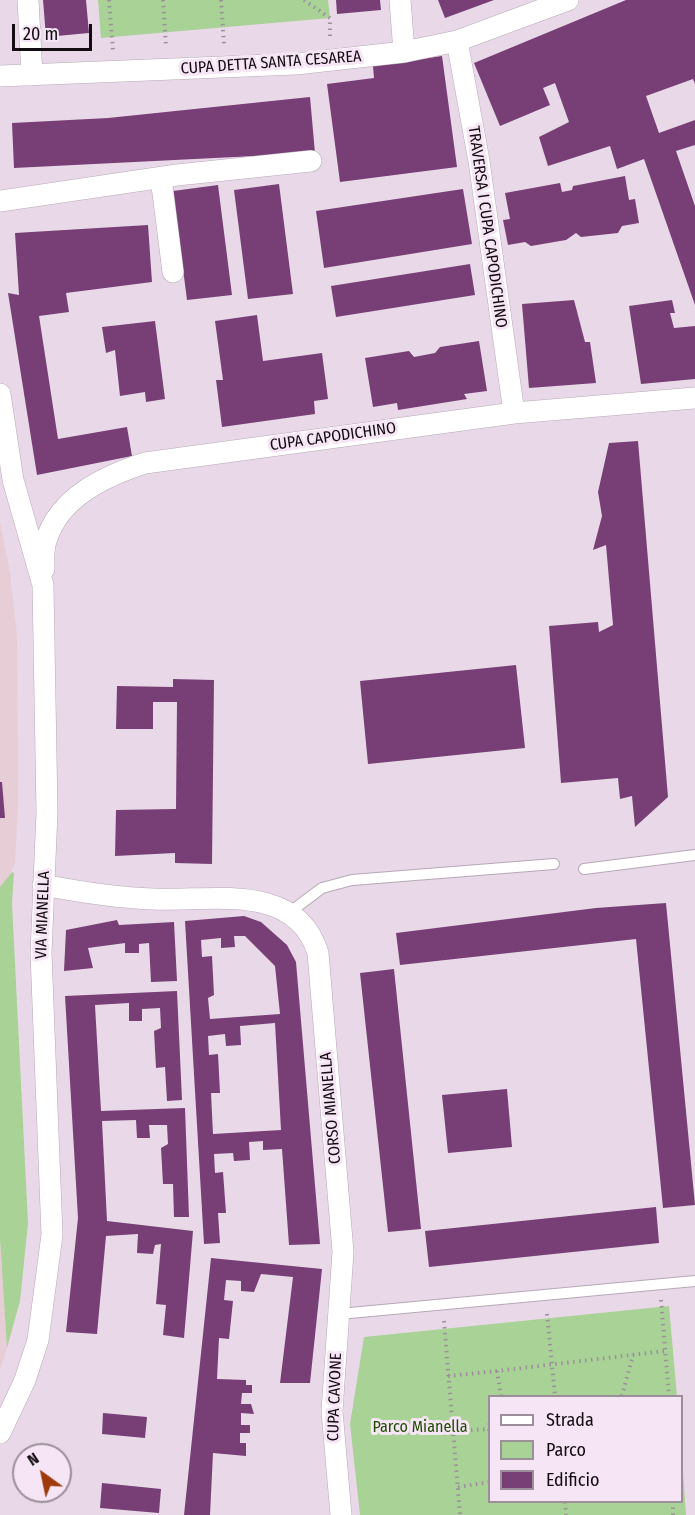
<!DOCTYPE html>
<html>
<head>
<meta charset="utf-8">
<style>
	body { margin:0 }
	#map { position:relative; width:695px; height:1515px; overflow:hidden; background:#e9d9e8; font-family:"Fira Sans Condensed",sans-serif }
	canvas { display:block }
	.legend { position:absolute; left:488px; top:1395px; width:195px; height:108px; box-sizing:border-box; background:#f6e6f5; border:2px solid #9b8f9a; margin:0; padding:8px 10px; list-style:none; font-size:18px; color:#130d12 }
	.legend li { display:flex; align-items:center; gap:12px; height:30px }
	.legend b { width:30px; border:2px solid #9b8f9a }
	.north { position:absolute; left:12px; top:1443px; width:60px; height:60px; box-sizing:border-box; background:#f6e6f5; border:2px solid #9b8f9a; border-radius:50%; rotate:327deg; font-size:16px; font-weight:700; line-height:24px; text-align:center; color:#130d12 }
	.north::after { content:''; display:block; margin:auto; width:21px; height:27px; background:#9f3a0d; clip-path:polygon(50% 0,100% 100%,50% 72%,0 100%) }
	.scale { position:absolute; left:12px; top:24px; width:80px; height:27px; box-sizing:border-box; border:3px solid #130d12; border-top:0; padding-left:8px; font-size:18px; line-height:21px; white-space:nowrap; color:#130d12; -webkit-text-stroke:4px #f6e6f5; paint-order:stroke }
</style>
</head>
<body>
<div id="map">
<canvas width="695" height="1515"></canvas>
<ul class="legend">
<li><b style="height:8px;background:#fff"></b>Strada</li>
<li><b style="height:16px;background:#a9d296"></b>Parco</li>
<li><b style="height:16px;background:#773f76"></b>Edificio</li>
</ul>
<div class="north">N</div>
<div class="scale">20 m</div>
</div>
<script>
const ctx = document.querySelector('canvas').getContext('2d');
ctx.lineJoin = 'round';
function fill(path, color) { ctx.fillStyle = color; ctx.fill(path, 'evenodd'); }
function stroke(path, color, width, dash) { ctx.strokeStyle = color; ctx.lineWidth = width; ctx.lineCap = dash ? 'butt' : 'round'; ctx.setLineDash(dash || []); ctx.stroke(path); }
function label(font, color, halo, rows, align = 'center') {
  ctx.font = font + ' "Fira Sans Condensed",sans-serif'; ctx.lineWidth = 6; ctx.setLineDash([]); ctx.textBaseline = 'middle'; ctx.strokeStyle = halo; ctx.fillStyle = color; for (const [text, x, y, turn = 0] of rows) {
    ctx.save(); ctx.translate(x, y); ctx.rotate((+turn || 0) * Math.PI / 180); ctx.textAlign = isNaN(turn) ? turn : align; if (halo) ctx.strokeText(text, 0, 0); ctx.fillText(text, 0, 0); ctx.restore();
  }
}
fill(new Path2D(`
	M0 522 10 572 17 635 18 804 15 863 6 882 0 887Z
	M0 1239 7 1348 0 1369Z`), '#e6cdd6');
fill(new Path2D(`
	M98 0H328L330 18 101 38Z
	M12 872 14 873 12 903 28 1223 20 1301 7 1348 0 1239V887Z
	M669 1306 677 1396H490V1502H682V1458L686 1515H360L350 1424 364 1337Z`), '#a9d296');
fill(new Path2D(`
	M43 0H86L89 33 46 37Z
	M336 0H380L381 10 337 14Z
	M438 0H494L445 18Z
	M626 0H695V84L693 79 646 96 659 133 695 120V145L676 151 695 206V305L644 159 617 169 610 146 548 166 539 137 569 122 555 83 543 88 550 105 500 126 474 63Z
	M442 56 457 167 340 182 327 84 374 78 373 66Z
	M310 97 315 153 14 168 12 123 108 118Z
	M625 176 629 200 635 199 639 223 622 226 618 233 581 237 576 233 566 240 531 246 525 242 508 245 503 220 510 219 505 193 560 183 562 192 572 190 573 186Z
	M279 184 293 294 248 299 234 190Z
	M218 185 232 295 187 300 173 191Z
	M463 189 472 244 324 268 316 211Z
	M148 225 152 282 66 293 69 312 39 316 58 439 127 427 132 456 37 475 8 293 19 295 15 233Z
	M470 264 475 295 336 317 331 286Z
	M574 300 585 342H590L596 383 529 388 522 304Z
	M672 300 675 313H670L674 328 695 326V379L641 384 629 306Z
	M257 315 263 361 322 353 328 399 314 401 315 414 222 427 216 380H223L215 321Z
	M155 321 165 399 146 402 145 392 120 396 115 350 106 353 102 327Z
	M479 341 487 391 464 394 467 399 398 410 397 403 373 407 365 358 409 351 414 357 435 353 440 347Z
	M638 441 668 797 635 827 632 796 620 799 618 778 561 783 549 626 598 622 599 632 613 625 606 545 593 550 602 516 598 492 609 443Z
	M516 665 525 748 368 764 360 681Z
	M173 679 214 680 212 864 175 863V853L115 856 116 810 176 809 177 702H153V729H116L117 686 173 687Z
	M0 782H2L5 818H0Z
	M666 903 695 1205 663 1208 636 939 400 965 396 933 596 908Z
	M244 916 261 922 287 945 296 962 320 1244 289 1245 282 1149 263 1150V1141L249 1142 250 1160 234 1161 233 1153 214 1154 215 1173 223 1172 226 1213H218L220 1243 204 1244 185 921ZM234 936H245L275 966 280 1014 210 1019 208 998 214 995 212 956 202 957 201 940 221 938V948L235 947ZM275 1023 281 1130 213 1134 211 1093H220L218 1054 209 1055 208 1036 225 1034 226 1046 241 1045 240 1026Z
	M117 920 119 925 174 922 177 981 151 982 149 943 139 944V953H125V943L88 948 93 968 64 971 66 930Z
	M394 969 421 1229 388 1232 360 973Z
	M177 991 182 1100 167 1101 165 1067 156 1068 154 1031 161 1028 160 1008 142 1009V1021H129V1003L95 1005 101 1111 185 1108 189 1217H174L173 1184H163L161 1148 168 1144 167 1125H149L150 1138H137L136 1120 102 1121 107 1221 193 1231 184 1338 163 1335 166 1305 156 1304 161 1244 155 1245 153 1254 137 1253 138 1234 106 1236 97 1334 66 1332 78 1218 65 996Z
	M507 1089 512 1147 448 1153 442 1095Z
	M656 1207 659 1243 429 1267 425 1231Z
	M211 1258 322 1269 310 1383H280L293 1277 261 1274 254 1292 241 1291V1281L226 1280 224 1300 233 1301 229 1339 219 1338 217 1379 246 1380V1385H252V1393H242L241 1404H251L254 1414 241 1413V1425H250V1433H240V1443H246V1456L213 1453 210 1515H184Z
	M103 1413 147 1417 145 1438 102 1434Z
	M60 1466H63L62 1484H60Z
	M102 1483 161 1489 159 1513 100 1508Z`), '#773f76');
const lane = new Path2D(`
	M584 869 695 855
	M290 912 322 888 352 880 554 864
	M339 1314 695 1281`);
const street = new Path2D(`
	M28 0 32 75
	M400 0 404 52
	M457 41 479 161 514 413
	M0 76 296 64 404 52 457 41 568 0
	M161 178 173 272
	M0 201 177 175 311 161
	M0 394 13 480 43 585 47 812 41 953 52 1235 38 1340 25 1380 0 1433
	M44 569C44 560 43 549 46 541 59 497 105 476 145 463L514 413 695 398
	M43 885C80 892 116 898 153 899 211 902 296 881 318 953L343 1252 332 1411 341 1515`);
stroke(lane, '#b7a8b6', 12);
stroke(street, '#b7a8b6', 22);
stroke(new Path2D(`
	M109 0 113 50
	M163 0 166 47
	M221 0 224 44
	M304 0 330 18V36
	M661 1300 669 1396
	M547 1314 555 1396
	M444 1321 460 1515
	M448 1376 497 1371
	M501 1396 497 1371 665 1351
	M622 1396 633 1355
	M453 1431 489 1429
	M489 1431 490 1418
	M458 1487 490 1482
	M565 1502 566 1515
	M673 1515V1502`), '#9c909b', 4, [1.5, 4.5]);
stroke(lane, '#fff', 10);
stroke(street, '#fff', 21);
label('16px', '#130d12', '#f6e6f5', [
	["CUPA DETTA SANTA CESAREA",271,63,-4],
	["TRAVERSA I CUPA CAPODICHINO",487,227,82],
	["CUPA CAPODICHINO",333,437,-8],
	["VIA MIANELLA",43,915,-88],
	["CORSO MIANELLA",331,1108,-95],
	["CUPA CAVONE",335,1397,-88]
]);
label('16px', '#214c00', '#f6e6f5', [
	["Parco Mianella",420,1428]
]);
</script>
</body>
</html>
